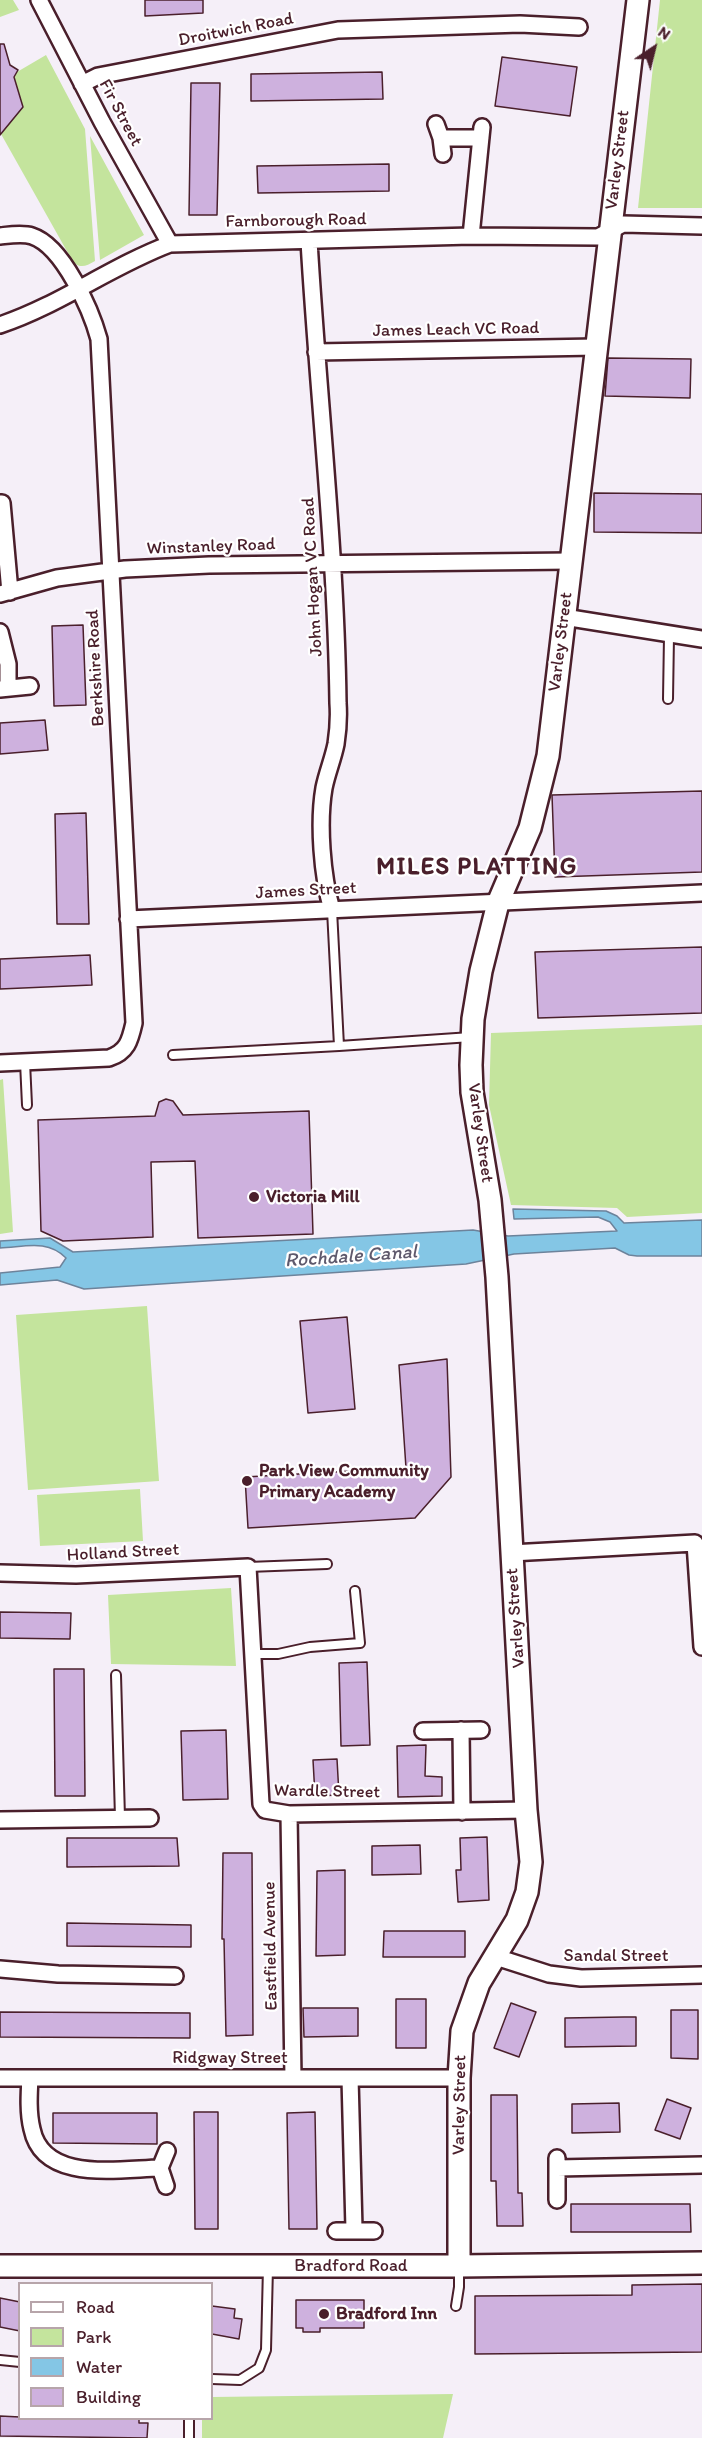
<!DOCTYPE html>
<html>
<head>
<meta charset="utf-8">
<style>
	body { margin:0 }
	#map { position:relative; width:702px; height:2438px; overflow:hidden; background:#f5eff8; font-family:Itim,sans-serif }
	canvas { display:block }
	.legend { position:absolute; left:18px; top:2282px; width:195px; height:138px; box-sizing:border-box; background:#fff; border:2px solid #b7a5aa; margin:0; padding:8px 10px; list-style:none; font-size:18px; color:#4a1f2b }
	.legend li { display:flex; align-items:center; gap:12px; height:30px }
	.legend b { width:30px; border:2px solid #b7a5aa }
	.north { position:absolute; left:624px; top:18px; width:60px; height:60px; -webkit-text-stroke:4px #fff; paint-order:stroke; rotate:35deg; font-size:16px; font-weight:700; line-height:24px; text-align:center; color:#4a1f2b }
	.north::after { content:''; display:block; margin:auto; width:21px; height:27px; background:#4a1f2b; clip-path:polygon(50% 0,100% 100%,50% 72%,0 100%) }
</style>
</head>
<body>
<div id="map">
<canvas width="702" height="2438"></canvas>
<ul class="legend">
<li><b style="height:8px;background:#fff"></b>Road</li>
<li><b style="height:16px;background:#c4e49d"></b>Park</li>
<li><b style="height:16px;background:#84c6e5"></b>Water</li>
<li><b style="height:16px;background:#ceb1de"></b>Building</li>
</ul>
<div class="north">N</div>
</div>
<script>
const ctx = document.querySelector('canvas').getContext('2d');
ctx.lineJoin = 'round';
function fill(path, color) { ctx.fillStyle = color; ctx.fill(path, 'evenodd'); }
function stroke(path, color, width, dash) { ctx.strokeStyle = color; ctx.lineWidth = width; ctx.lineCap = dash ? 'butt' : 'round'; ctx.setLineDash(dash || []); ctx.stroke(path); }
function label(font, color, halo, rows, align = 'center') {
  ctx.font = font + ' Itim,sans-serif'; ctx.lineWidth = 4.5; ctx.setLineDash([]); ctx.textBaseline = 'middle'; ctx.strokeStyle = halo; ctx.fillStyle = color; for (const [text, x, y, turn = 0] of rows) {
    ctx.save(); ctx.translate(x, y); ctx.rotate((+turn || 0) * Math.PI / 180); ctx.textAlign = isNaN(turn) ? turn : align; if (halo) ctx.strokeText(text, 0, 0); ctx.fillText(text, 0, 0); ctx.restore();
  }
}
fill(new Path2D(`
	M0 0H13L19 10 0 17Z
	M660 0H702V208H638Z
	M46 55 85 129 95 261C86 266 81 269 73 262L1 134 23 107 14 77 17 72Z
	M90 136 144 235 100 260Z
	M702 1025V1213L627 1217 617 1208 511 1205 489 1105 491 1033Z
	M3 1079 13 1232 0 1234V1080Z
	M147 1306 159 1481 28 1490 16 1315Z
	M140 1489 143 1541 40 1546 37 1495Z
	M231 1588 236 1666 111 1664 108 1595Z
	M453 2394 443 2438H202V2419L212 2418V2397Z`), '#c4e49d');
const water = new Path2D(`
	M513 1209 606 1211 617 1216 624 1223 702 1220V1256H637L629 1255 615 1248 514 1254 466 1264 84 1289 57 1280 0 1285V1273L60 1267 66 1258C47 1239 25 1247 0 1248V1241L50 1238 73 1252 473 1230 508 1236 617 1231 610 1222 598 1217 514 1219Z`);
fill(water, '#84c6e5');
stroke(water, '#6d839b', 1.5);
const building = new Path2D(`
	M145 0H203V13L145 16Z
	M0 44H4L10 65 18 70 14 77 23 107 0 135Z
	M502 57 577 67 570 116 495 106Z
	M382 72 383 99 251 101V74Z
	M191 83H220L217 215H189Z
	M389 164V191L258 193 257 166Z
	M608 358 691 359 690 398 605 396Z
	M594 493 702 494V533L594 532Z
	M83 625 86 705 54 706 52 626Z
	M45 720 48 750 0 754V723Z
	M702 791V872L555 877 552 795Z
	M86 813 89 924H57L55 814Z
	M702 947V1013L538 1018 535 952Z
	M90 955 92 985 0 989V959Z
	M166 1099 173 1101 183 1115 309 1111 313 1234 198 1238 195 1161 151 1162 153 1237 63 1241 41 1231 38 1120 155 1116 159 1102Z
	M347 1317 355 1409 308 1413 300 1321Z
	M447 1359 451 1477 415 1518 248 1528 245 1477 406 1468 399 1365Z
	M0 1612 71 1613 70 1639 0 1638Z
	M367 1662 370 1745 341 1746 339 1663Z
	M54 1669H84L85 1796H55Z
	M226 1730 228 1799 183 1800 181 1731Z
	M426 1745 425 1776 442 1777V1796L398 1797 397 1746Z
	M337 1759 339 1795 315 1796 313 1760Z
	M487 1837 489 1900 458 1902 456 1870H461L460 1838Z
	M67 1838H177L179 1866 67 1867Z
	M420 1845 421 1874 372 1875V1846Z
	M223 1853H252L253 2035 226 2036 224 1939H222Z
	M345 1870V1955L316 1956 317 1871Z
	M67 1923 191 1925V1947L67 1946Z
	M384 1931H465V1957H383Z
	M396 1999H426V2048H396Z
	M511 2003 536 2012 519 2057 494 2048Z
	M303 2008H358V2036L304 2037Z
	M671 2010H698V2059L671 2058Z
	M0 2012 190 2013V2038L0 2037Z
	M624 2017H636V2046L565 2047V2018Z
	M491 2095H517L518 2193H522L523 2226H497L496 2181H491Z
	M667 2099 691 2108 680 2139 655 2130Z
	M619 2103 620 2132 572 2133V2104Z
	M194 2112H218V2229H195Z
	M315 2112 317 2229H289L287 2113Z
	M53 2113H157V2144L53 2143Z
	M571 2204H690L691 2232H571Z
	M702 2284V2352L475 2354V2296L632 2295V2285Z
	M0 2298 20 2302V2331L0 2327Z
	M296 2300H364V2328H320V2332H303V2328H296Z
	M212 2306 235 2309 234 2318 242 2319 239 2339 212 2334Z
	M0 2416 20 2417V2418H139V2423H148L147 2438 0 2436Z`);
fill(building, '#ceb1de');
stroke(building, '#4a1f2b', 1.5);
const lane = new Path2D(`
	M668 699 669 636
	M332 910 339 1046 471 1037
	M173 1055 339 1046
	M25 1062 27 1105
	M248 1567 327 1564
	M254 1654H278L310 1647 360 1643 355 1591
	M116 1675 120 1818
	M456 2306 459 2287V2268
	M0 2360 20 2362
	M212 2379 240 2380 259 2368 266 2350 268 2267
	M189 2438V2418`);
const street = new Path2D(`
	M39 0 102 122 170 244
	M82 84 98 76 338 30 520 24 579 27
	M436 124 441 138 443 154
	M441 138H481
	M0 236C10 235 23 233 32 236 63 246 91 310 99 339L134 1023C130 1041 127 1052 109 1058L0 1063
	M471 236 482 127
	M309 241C318 395 336 549 338 703 339 717 338 731 336 744 333 759 327 773 324 788 318 823 322 876 332 910
	M0 325C60 305 111 266 170 244L471 236 598 237 623 224 702 226
	M316 352 596 347
	M0 503H2L10 592
	M0 594 57 578 125 569 209 565 571 561
	M564 617 702 639
	M0 632 8 664V687
	M0 689 30 686
	M128 919 702 893
	M511 1553 695 1543 702 1647
	M0 1573 76 1575 248 1567 261 1804 265 1810 289 1814 526 1810
	M461 1730 462 1812
	M423 1731 481 1730
	M289 1814 293 2078
	M0 1820 150 1818
	M496 1957 549 1974 581 1978 702 1975
	M0 1969 58 1974 175 1976
	M0 2078H459
	M30 2078C29 2095 28 2113 32 2129 43 2183 118 2169 160 2168
	M350 2078 354 2229
	M557 2158V2200
	M557 2168 702 2165
	M166 2186 160 2168 167 2151
	M336 2231H374`);
const secondary = new Path2D(`
	M0 2266H459L702 2263
	M459 2266V2078L462 2031 479 1983 517 1920 527 1892 531 1862 526 1810 497 1277 490 1200 472 1092 471 1065 473 1019 481 971 498 903 530 828 548 756 638 0`);
stroke(lane, '#4a1f2b', 12);
stroke(street, '#4a1f2b', 20);
stroke(secondary, '#4a1f2b', 26);
stroke(lane, '#fff', 8);
stroke(street, '#fff', 15);
stroke(secondary, '#fff', 21);
for (const [x, y, r, color] of [
	[254,1197,6,"#4a1f2b"],
	[247,1481,6,"#4a1f2b"],
	[324,2314,6,"#4a1f2b"]
]) { const dot = new Path2D(); dot.arc(x, y, r, 0, 2 * Math.PI); ctx.fillStyle = color; ctx.fill(dot); stroke(dot, '#fff', 2); }
label('18px', '#4a1f2b', '#fff', [
	["Droitwich Road",236,30,-11],
	["Fir Street",120,113,62],
	["Varley Street",618,160,-83],
	["Farnborough Road",296,221,-1],
	["James Leach VC Road",456,330,-1],
	["Winstanley Road",211,547,-2],
	["John Hogan VC Road",313,577,-93],
	["Varley Street",561,642,-83],
	["Berkshire Road",96,668,-93],
	["James Street",306,891,-3],
	["Varley Street",480,1133,82],
	["Holland Street",123,1553,-3],
	["Varley Street",516,1618,-94],
	["Wardle Street",327,1792,1],
	["Eastfield Avenue",271,1946,-91],
	["Sandal Street",616,1956],
	["Ridgway Street",230,2058],
	["Varley Street",460,2105,-89],
	["Bradford Road",351,2266]
]);
label('bold 18px', '#4a1f2b', '#fff', [
	["Victoria Mill",266,1197],
	["Park View Community",259,1471],
	["Primary Academy",259,1492],
	["Bradford Inn",336,2314]
], 'left');
label('italic 20px', '#5e596c', '#fff', [
	["Rochdale Canal",351,1257,-4]
]);
ctx.letterSpacing = '1.5px';
label('bold 24px', '#4a1f2b', '#fff', [
	["MILES PLATTING",477,868]
]);
ctx.letterSpacing = '0px';
</script>
</body>
</html>
